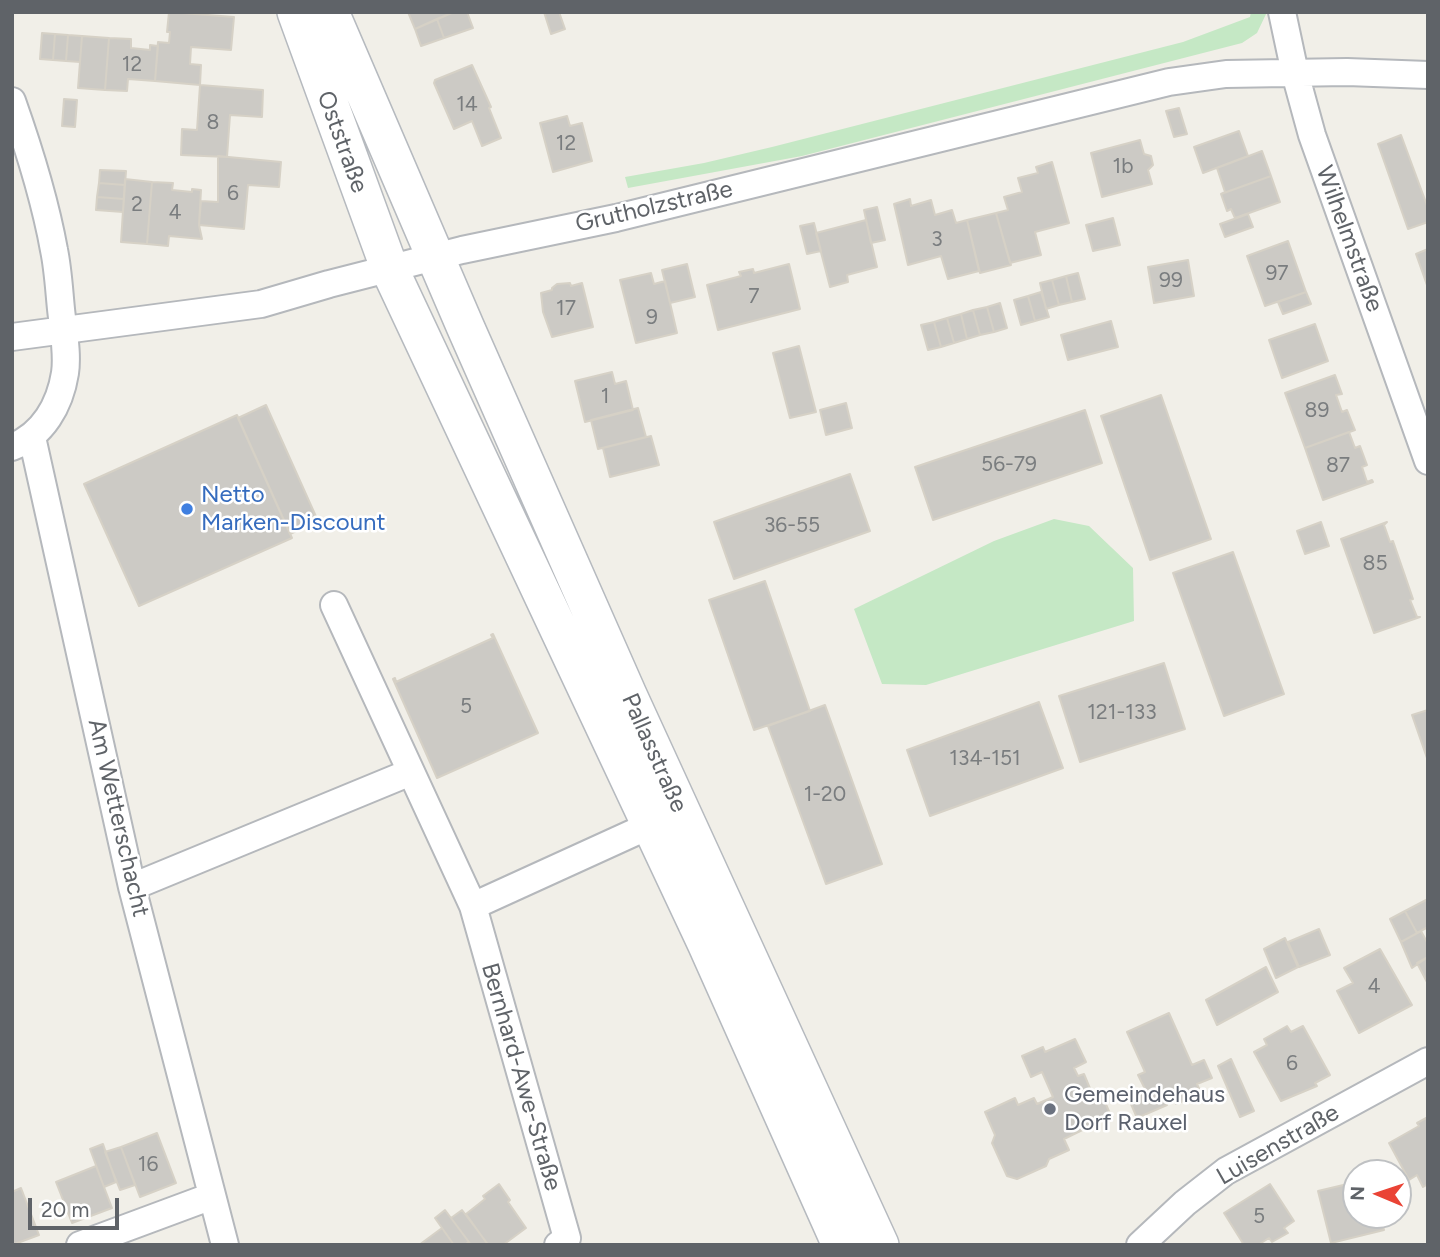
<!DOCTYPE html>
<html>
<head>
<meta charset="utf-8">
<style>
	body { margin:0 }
	#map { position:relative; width:1440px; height:1257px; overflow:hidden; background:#f1efe8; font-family:Figtree,sans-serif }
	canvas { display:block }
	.frame { position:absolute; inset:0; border:14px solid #5f6368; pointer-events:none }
	.north { position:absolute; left:1342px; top:1159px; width:70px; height:70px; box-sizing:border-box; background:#fff; border:2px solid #bfc1c3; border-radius:50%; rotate:272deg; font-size:19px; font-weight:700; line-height:28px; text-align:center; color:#5f6368 }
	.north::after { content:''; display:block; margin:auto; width:24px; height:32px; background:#ea4335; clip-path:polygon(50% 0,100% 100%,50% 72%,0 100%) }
	.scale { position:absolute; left:28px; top:1198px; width:91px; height:32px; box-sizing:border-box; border:4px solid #5f6368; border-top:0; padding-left:9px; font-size:21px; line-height:24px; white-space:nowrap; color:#5f6368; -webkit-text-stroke:5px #fff; paint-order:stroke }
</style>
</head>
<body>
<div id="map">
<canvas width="1440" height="1257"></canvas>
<div class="frame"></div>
<div class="north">N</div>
<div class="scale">20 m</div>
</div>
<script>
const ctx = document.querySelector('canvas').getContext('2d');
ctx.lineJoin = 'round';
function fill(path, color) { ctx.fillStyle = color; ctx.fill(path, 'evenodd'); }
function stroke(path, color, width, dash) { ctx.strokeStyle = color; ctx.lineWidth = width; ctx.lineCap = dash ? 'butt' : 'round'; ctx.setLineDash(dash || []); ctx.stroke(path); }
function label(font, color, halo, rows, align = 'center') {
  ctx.font = font + ' Figtree,sans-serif'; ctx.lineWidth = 5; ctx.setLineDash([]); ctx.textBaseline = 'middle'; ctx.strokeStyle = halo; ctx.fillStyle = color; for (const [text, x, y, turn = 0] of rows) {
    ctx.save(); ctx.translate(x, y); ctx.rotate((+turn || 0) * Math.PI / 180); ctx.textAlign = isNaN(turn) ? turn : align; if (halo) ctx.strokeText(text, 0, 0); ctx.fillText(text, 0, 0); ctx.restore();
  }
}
fill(new Path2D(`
	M1251 12H1267L1257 33 1242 43 802 156 628 188 625 177 704 163 772 147 1183 42 1250 17Z
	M1054 519 1089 526 1133 568 1134 621 926 685 882 684 854 609 994 541Z`), '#c5e8c5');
const building = new Path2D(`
	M169 12 234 17 231 50 191 47 190 64 201 65 200 85 155 81 158 42 169 43 170 32H167Z
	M408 12H454L415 29Z
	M454 12H467L473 28 444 38 437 19Z
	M544 12H559L565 29 551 34Z
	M437 19 444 38 421 46 415 29Z
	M42 33 55 34 53 60 40 59Z
	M55 34 68 35 66 61 53 60Z
	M68 35 82 36 80 62 66 61Z
	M82 36 109 38 105 90 78 88Z
	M109 38 131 39V48L150 50V45L158 46 155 81 128 79 127 91 105 90Z
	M472 65 491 107 489 108 501 138 482 146 472 121 454 129 434 83 435 80Z
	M200 85 263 90 262 117 230 115 227 157 181 155 182 129 197 130Z
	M64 99 77 100 75 127 62 126Z
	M1179 108 1187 134 1174 137 1166 111Z
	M567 116 570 126 582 123 592 161 553 172 540 123Z
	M1239 131 1248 156 1203 173 1194 147Z
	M1401 135 1428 208V222L1408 229 1378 144Z
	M1140 140 1144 154 1151 156 1153 165 1148 170 1152 184 1102 197 1091 153Z
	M1262 151 1271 176 1221 194 1225 192 1217 168Z
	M218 156 281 162 279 187 248 185 244 229 199 225 201 201 218 202Z
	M1052 162 1069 223 1035 232 1041 255 1010 263 996 213 1008 210 1004 197 1022 192 1018 178 1038 173 1036 167Z
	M100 170 126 171 125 185 99 183Z
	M1271 176 1280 202 1235 218 1231 209 1227 211 1221 194Z
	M125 179 152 182 147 244 121 242Z
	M152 182 173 183 172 190 192 192V189L201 190 199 225 202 239 169 236 168 246 147 244Z
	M99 183 125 185 124 199 97 197Z
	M97 197 124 199 123 212 96 210Z
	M910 199 911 206 931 200 935 215 952 210 956 223 967 220 979 271 948 279 941 256 908 265 894 204Z
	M877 207 885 240 871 243 864 210Z
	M996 213 1011 265 980 273 967 220Z
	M1248 214 1253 227 1225 237 1220 224Z
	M1113 218 1120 245 1093 251 1086 225Z
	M866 220 877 267 847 275 848 282 830 287 816 233Z
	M814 223 821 251 807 254 800 226Z
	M1288 241 1306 292 1265 306 1247 256Z
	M1428 249V288L1416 254Z
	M1188 260 1194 296 1154 303 1148 267Z
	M687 264 695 297 670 303 662 270Z
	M789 264 800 309 718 330 707 285 741 276 739 272 753 269 754 273Z
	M651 273 654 284 665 281 677 333 636 343 620 280Z
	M1078 273 1085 299 1072 302 1066 276Z
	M1066 276 1072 302 1059 305 1052 280Z
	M1052 280 1059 305 1046 309 1040 283Z
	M570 283 571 286 582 283 593 327 552 337 543 312 541 293 552 290V288L557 284Z
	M1041 292 1049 317 1035 321 1028 296Z
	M1306 292 1311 304 1283 314 1278 302Z
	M1028 296 1035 321 1021 325 1014 300Z
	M1000 303 1007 328 994 332 987 307Z
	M987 307 994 332 980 335 973 310Z
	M973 310 980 335 967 339 961 314Z
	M961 314 967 339 954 343 947 318Z
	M947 318 954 343 941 347 934 322Z
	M1111 321 1118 347 1068 360 1061 335Z
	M934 322 941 347 928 350 921 325Z
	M1315 324 1328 361 1282 378 1269 340Z
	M799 346 816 412 790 418 773 353Z
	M612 372 615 384 626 381 633 410 585 422 575 381Z
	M1335 375 1342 394 1336 395 1342 412 1347 410 1355 430 1305 448 1285 393Z
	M1161 395 1211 539 1150 560 1101 416Z
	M846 403 852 428 826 435 820 410Z
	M266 405 318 521 290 534 238 418Z
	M638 408 646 437 598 449 591 420Z
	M1085 410 1102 463 933 520 915 467Z
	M237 415 292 538 139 606 84 484Z
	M1349 432 1355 448 1360 446 1367 465 1362 467 1367 482 1372 480 1373 482 1323 500 1305 448Z
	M651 436 659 465 610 477 603 448Z
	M850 474 870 531 734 579 714 522Z
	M1321 522 1329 546 1305 554 1297 531Z
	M1387 522 1384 525 1390 542 1393 541 1413 599 1410 600 1417 617H1420L1374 633 1341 539Z
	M1233 552 1284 694 1224 716 1173 573Z
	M765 581 810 711 754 730 709 600Z
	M493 634 538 733 437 778 393 679 395 678 396 682 493 638 491 635Z
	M1164 663 1185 729 1080 762 1059 696Z
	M1039 702 1063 768 930 816 907 750Z
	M825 705 882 864 826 884 768 726Z
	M1428 710V761L1412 715Z
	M1428 899V927L1417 933 1405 911Z
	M1405 911 1417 933 1401 942 1390 919Z
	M1319 929 1330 955 1299 967 1288 942Z
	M1421 931 1428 944V957L1412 968 1401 942Z
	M1285 938 1298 967 1276 978 1264 949Z
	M1380 949 1412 1005 1359 1033 1337 991 1353 983 1344 968Z
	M1428 957V984L1417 963Z
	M1266 967 1278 992 1217 1025 1206 1000Z
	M1169 1013 1192 1065 1204 1060 1212 1078 1197 1084 1201 1093 1176 1104 1174 1099 1166 1103 1167 1105 1137 1118 1128 1097 1145 1089 1138 1075 1145 1072 1127 1032Z
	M1287 1026 1291 1032 1303 1026 1330 1075 1315 1083 1317 1086 1281 1101 1254 1052 1267 1045 1264 1039Z
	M1075 1039 1086 1062 1074 1068 1078 1076 1084 1074 1094 1098 1102 1095 1111 1116 1064 1139 1069 1150 1049 1159 1046 1166 1017 1179 1007 1176 992 1143 995 1135 985 1112 1015 1098 1018 1105 1034 1098 1037 1104 1053 1097 1042 1072 1031 1077 1022 1056 1043 1047 1045 1052Z
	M1231 1059 1254 1111 1240 1117 1218 1066Z
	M1428 1117V1184L1423 1187 1417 1175 1409 1180 1389 1143 1419 1126 1417 1123Z
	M157 1133 176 1183 140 1197 121 1147Z
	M103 1144 116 1182 104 1187 90 1149Z
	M121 1147 135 1185 120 1190 105 1152Z
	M96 1166 112 1208 72 1223 56 1182Z
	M1356 1182V1215H1380L1384 1230 1331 1243 1318 1191Z
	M499 1184 510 1200 508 1202 526 1228 503 1245H488L466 1214 485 1199 483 1196Z
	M1270 1184 1294 1221 1284 1228 1288 1233 1272 1242 1269 1238 1258 1245H1244L1224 1213Z
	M21 1188 39 1235 12 1245V1192Z
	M445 1210 469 1242 464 1245H454L435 1218Z
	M462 1210 487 1243 484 1245H471L451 1218Z
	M442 1228 454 1245H419Z`);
fill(building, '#cccac5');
stroke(building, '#d6d1c6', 2);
const minor = new Path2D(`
	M1282 12 1295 73 1312 135 1428 461
	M12 101C29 149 45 200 54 250 58 269 59 289 61 309 63 329 68 353 65 373 60 405 43 435 12 447
	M12 337 261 304 329 284 462 250 616 218 1169 82 1226 74 1347 72 1428 75
	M32 437 132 887 225 1245
	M334 605 473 906 567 1238 558 1245
	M132 887 411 772
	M473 906 666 818
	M80 1245 212 1196
	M1140 1245 1185 1203 1226 1171 1428 1061`);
const secondary = new Path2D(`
	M296 12 390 270 706 943 841 1245
	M330 12 465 326 628 695 880 1245`);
stroke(minor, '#b5b8bc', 30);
stroke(secondary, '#b6babf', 40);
stroke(minor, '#fff', 26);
stroke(secondary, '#fff', 37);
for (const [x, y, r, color] of [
	[187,509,7,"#3f7fe0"],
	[1050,1109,7,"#6b7280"]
]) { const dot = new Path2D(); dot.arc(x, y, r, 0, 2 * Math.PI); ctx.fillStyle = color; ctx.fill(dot); stroke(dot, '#fff', 2.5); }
label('21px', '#7a7d7f', null, [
	["12",132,65],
	["14",467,105],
	["8",213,123],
	["12",566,144],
	["1b",1123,167],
	["6",233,194],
	["2",137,205],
	["4",175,213],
	["3",937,240],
	["97",1277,274],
	["99",1171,281],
	["7",754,297],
	["17",566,309],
	["9",652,318],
	["1",605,397],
	["89",1317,411],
	["56-79",1009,465],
	["87",1338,466],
	["36-55",792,526],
	["85",1375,564],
	["5",466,707],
	["121-133",1122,713],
	["134-151",985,759],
	["1-20",825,795],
	["4",1374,987],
	["6",1292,1064],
	["16",148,1165],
	["5",1259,1217]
]);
label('24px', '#5f6368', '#fff', [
	["Oststraße",342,142,70],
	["Grutholzstraße",654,207,-13],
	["Wilhelmstraße",1349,239,70],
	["Pallasstraße",654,753,66],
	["Am Wetterschacht",118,818,77],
	["Bernhard-Awe-Straße",521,1077,74],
	["Luisenstraße",1278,1145,-30]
]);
label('24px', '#366cbe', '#fff', [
	["Netto",201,495],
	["Marken-Discount",201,523]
], 'left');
label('24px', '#5b616d', '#fff', [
	["Gemeindehaus",1064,1095],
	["Dorf Rauxel",1064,1123]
], 'left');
</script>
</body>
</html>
